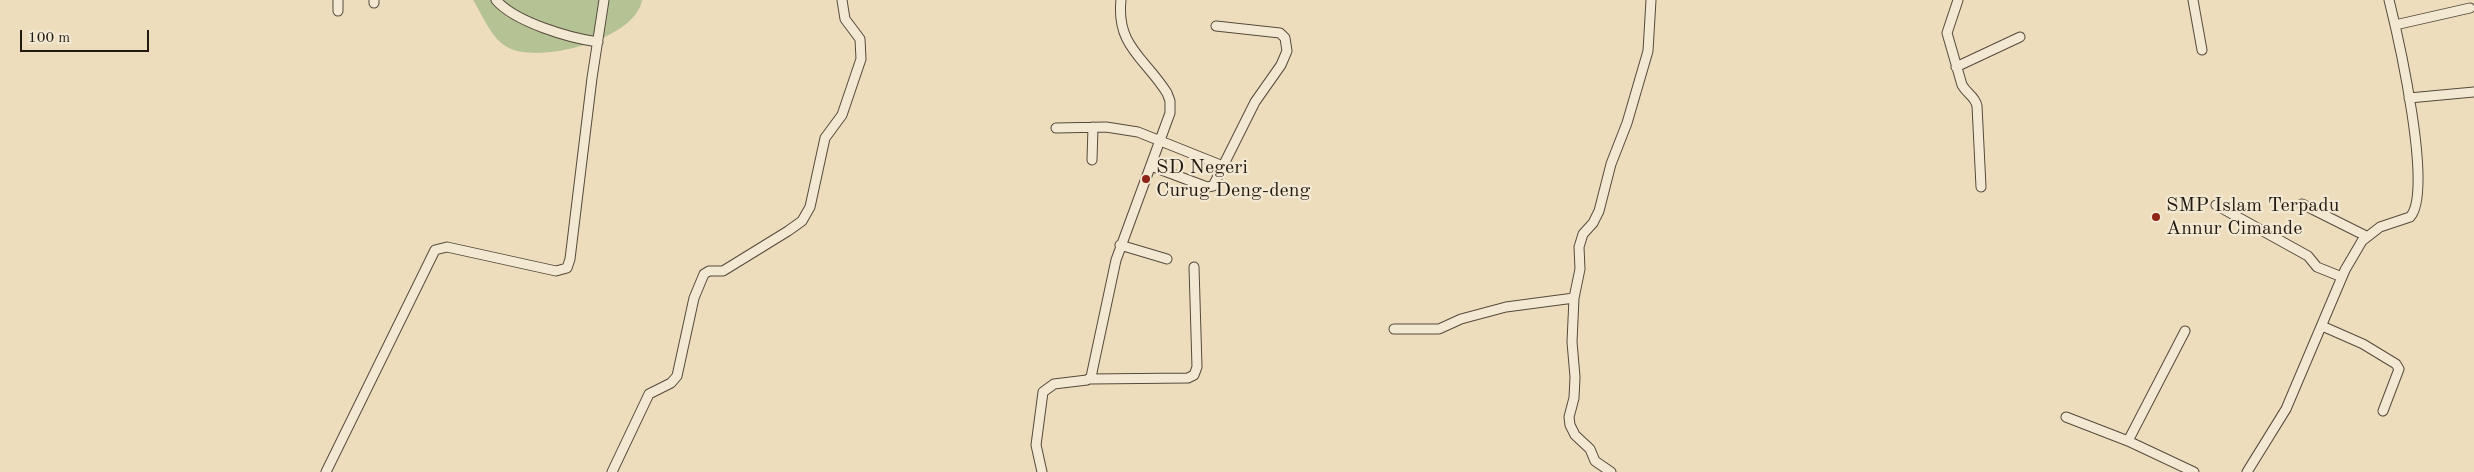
<!DOCTYPE html>
<html>
<head>
<meta charset="utf-8">
<style>
	body { margin:0 }
	#map { position:relative; width:2474px; height:472px; overflow:hidden; background:#edddbc; font-family:"Old Standard TT",serif }
	canvas { display:block }
	.scale { position:absolute; left:20px; top:30px; width:129px; height:22px; box-sizing:border-box; border:2px solid #221911; border-top:0; padding-left:6px; font-size:15px; line-height:18px; white-space:nowrap; color:#221911; -webkit-text-stroke:4px #f3e9d3; paint-order:stroke }
</style>
</head>
<body>
<div id="map">
<canvas width="2474" height="472"></canvas>
<div class="scale">100 m</div>
</div>
<script>
const ctx = document.querySelector('canvas').getContext('2d');
ctx.lineJoin = 'round';
function fill(path, color) { ctx.fillStyle = color; ctx.fill(path, 'evenodd'); }
function stroke(path, color, width, dash) { ctx.strokeStyle = color; ctx.lineWidth = width; ctx.lineCap = dash ? 'butt' : 'round'; ctx.setLineDash(dash || []); ctx.stroke(path); }
function label(font, color, halo, rows, align = 'center') {
  ctx.font = font + ' "Old Standard TT",serif'; ctx.lineWidth = 4.5; ctx.setLineDash([]); ctx.textBaseline = 'middle'; ctx.strokeStyle = halo; ctx.fillStyle = color; for (const [text, x, y, turn = 0] of rows) {
    ctx.save(); ctx.translate(x, y); ctx.rotate((+turn || 0) * Math.PI / 180); ctx.textAlign = isNaN(turn) ? turn : align; if (halo) ctx.strokeText(text, 0, 0); ctx.fillText(text, 0, 0); ctx.restore();
  }
}
fill(new Path2D(`
	M473 0H642C636 39 541 64 509 48 492 40 483 16 473 0Z`), '#b5c293');
const street = new Path2D(`
	M496 0C515 22 569 38 598 42
	M1958 0 1947 33 1962 85C1967 94 1975 96 1977 106L1981 187
	M2193 0 2202 50
	M374 3V0
	M338 11V0
	M2395 25 2470 8
	M1956 67 2020 37
	M2409 98 2474 92
	M1056 128 1106 127 1138 132 1223 166
	M1092 160 1093 127
	M1151 166 1207 187 1213 186 1255 102 1281 65 1287 51 1285 38 1280 33 1216 26
	M2302 204 2366 236
	M2216 205 2308 256 2317 267 2342 277
	M1120 245 1167 259
	M2322 326 2363 344 2396 364 2399 369 2383 411
	M1394 329H1439L1461 319 1506 307 1574 298
	M1090 379 1188 378 1194 375 1197 367 1194 267
	M2066 417 2128 441 2194 472
	M2128 441 2185 331
	M326 472 435 250 447 247 556 271 567 268 570 259 592 78 604 0
	M612 472 649 394 671 383 677 376 694 298 704 274 709 271H723L788 231 802 221 810 207 825 138 842 115 861 59 860 39 845 19 842 0
	M1042 472 1036 445 1043 392 1054 384 1087 380 1091 377 1116 260 1170 113V101L1167 93C1145 58 1116 46 1121 0
	M1611 472 1595 461 1590 449 1575 435 1570 425 1569 417 1574 398 1575 377 1572 342 1574 298 1580 269 1579 247 1583 234 1593 223 1599 211 1611 164 1627 123 1648 51 1651 0
	M2247 472 2286 409 2345 270 2362 241 2380 227 2410 217C2434 193 2398 36 2389 0`);
stroke(street, '#554a3c', 11);
stroke(street, '#f3e9d3', 9);
for (const [x, y, r, color] of [
	[1146,179,5,"#8f2418"],
	[2156,217,5,"#8f2418"]
]) { const dot = new Path2D(); dot.arc(x, y, r, 0, 2 * Math.PI); ctx.fillStyle = color; ctx.fill(dot); stroke(dot, '#f3e9d3', 2); }
label('20px', '#221911', '#f3e9d3', [
	["SD Negeri",1156,168],
	["Curug Deng-deng",1156,191],
	["SMP Islam Terpadu",2166,206],
	["Annur Cimande",2166,229]
], 'left');
</script>
</body>
</html>
